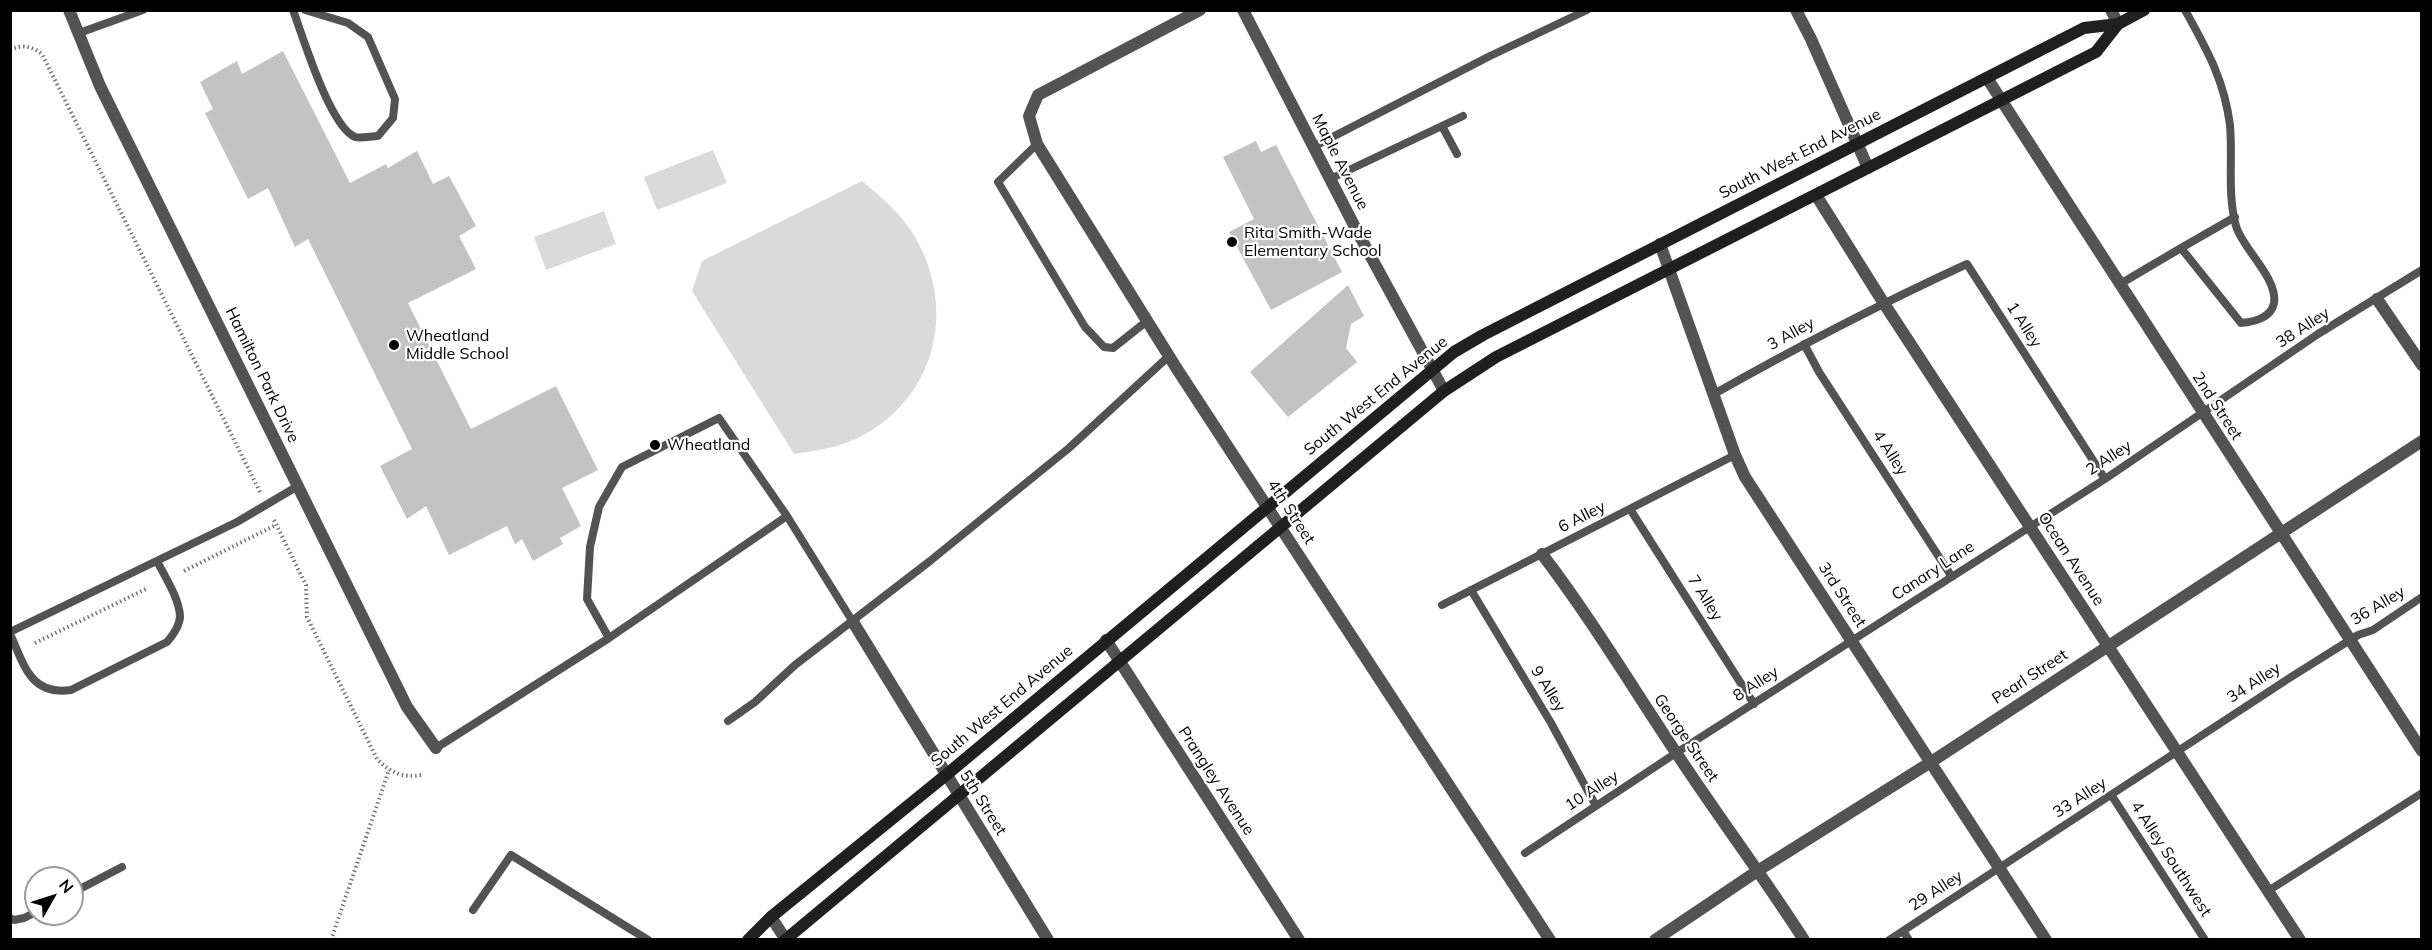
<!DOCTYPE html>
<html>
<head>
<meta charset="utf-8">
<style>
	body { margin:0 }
	#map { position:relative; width:2432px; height:950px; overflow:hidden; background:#fff; font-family:Mulish,sans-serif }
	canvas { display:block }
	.frame { position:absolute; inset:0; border:12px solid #000; pointer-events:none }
	.north { position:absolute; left:24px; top:866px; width:60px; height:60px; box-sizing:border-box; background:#fff; border:2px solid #999; border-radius:50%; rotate:51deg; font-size:16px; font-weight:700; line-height:24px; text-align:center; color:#000 }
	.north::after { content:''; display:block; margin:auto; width:21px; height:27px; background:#000; clip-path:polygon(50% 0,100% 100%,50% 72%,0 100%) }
</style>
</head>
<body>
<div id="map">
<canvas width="2432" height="950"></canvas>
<div class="frame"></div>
<div class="north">N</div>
</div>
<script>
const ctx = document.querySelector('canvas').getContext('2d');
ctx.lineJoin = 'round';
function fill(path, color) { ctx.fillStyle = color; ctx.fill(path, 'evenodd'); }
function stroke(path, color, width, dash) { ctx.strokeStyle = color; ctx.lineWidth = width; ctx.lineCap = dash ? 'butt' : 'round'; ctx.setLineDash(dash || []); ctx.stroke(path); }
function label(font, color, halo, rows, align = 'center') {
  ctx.font = font + ' Mulish,sans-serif'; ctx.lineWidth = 4.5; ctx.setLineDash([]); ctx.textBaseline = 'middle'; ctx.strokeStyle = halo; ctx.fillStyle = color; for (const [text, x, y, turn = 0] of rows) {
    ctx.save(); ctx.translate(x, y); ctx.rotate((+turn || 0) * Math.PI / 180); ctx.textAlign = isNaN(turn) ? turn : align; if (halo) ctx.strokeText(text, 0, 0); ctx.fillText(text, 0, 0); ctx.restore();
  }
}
fill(new Path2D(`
	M713 150 727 183 657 210 644 177Z
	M862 181C881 197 902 214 915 237 958 311 935 401 856 439 836 448 815 451 794 454L692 291 702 261Z
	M604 211 616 244 546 270 534 237Z`), '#dadada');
fill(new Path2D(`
	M283 51 350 183 386 164 388 168 417 151 433 184 449 176 476 226 459 236 476 269 408 303 471 429 556 386 598 470 562 488 581 526 560 538 563 544 533 561 522 539 515 544 507 526 449 555 426 506 407 519 380 466 412 449 308 239 295 247 268 188 248 199 205 113 213 109 200 82 237 61 242 74Z
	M1256 141 1261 152 1276 145 1342 272 1271 310 1229 232 1254 219 1223 157Z
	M1348 285 1364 316 1351 324 1346 348 1357 362 1288 417 1250 372Z`), '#c3c3c3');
stroke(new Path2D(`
	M10 50C23 44 31 46 42 54L260 492
	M274 520 306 585 307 617 377 759C391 773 402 778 422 775
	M184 571 276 525
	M35 643 148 588
	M331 940 389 770`), '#757575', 4, [1.5, 3]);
stroke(new Path2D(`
	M293 10C303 37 330 127 355 137 361 139 371 136 378 136L393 118 395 99 368 37 348 23 305 10
	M79 33 143 10
	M1442 126 1457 154
	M1037 144 998 182 1085 327 1104 347 1113 348 1147 321
	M1313 147 1490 56 1587 10
	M1330 179 1463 116
	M2181 248 2235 217
	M2120 284 2181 248 2241 323C2253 322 2271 318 2274 303 2278 278 2242 248 2236 226 2227 194 2233 158 2230 125 2224 79 2207 50 2185 10
	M1804 344 1819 372 1952 577
	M1714 394C1797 347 1880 304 1967 264L2105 479
	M1630 509 1754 704
	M1471 590 1551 723 1596 806
	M1442 605 1735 455
	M10 632 237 522 298 486
	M10 634C24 664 30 696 71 690L167 642C173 635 180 626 180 616 179 598 165 577 157 561
	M609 638 587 599 590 547 599 507 622 467 719 418 787 516
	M728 721 755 702 795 665 930 561 1069 448 1169 356
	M436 748 609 638 787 516 853 622
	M2112 796 2205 940
	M1525 853 1676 753 2105 479 2318 334 2422 270
	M2268 891 2422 793
	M72 893 122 867
	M473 910 511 855 648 940
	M10 918 14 920 24 918 36 912
	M1903 931 1909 940
	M1889 940 2291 677 2358 635 2373 630 2422 597`), '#535353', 8);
stroke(new Path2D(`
	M69 10 100 86 407 707 436 748
	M1200 10 1038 95 1029 116 1037 144 1177 369 1550 940
	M1243 10 1358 233 1444 391
	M1796 10 1811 39 1868 168
	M2111 10 2118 24
	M1987 78 2422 751
	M1816 195 1883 302 2300 940
	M1660 244 1735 455 1745 477 2046 940
	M2377 299 2422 365
	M1542 554C1590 617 1631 685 1675 751 1717 815 1763 876 1804 940
	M853 622 1048 940
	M1106 640 1299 940
	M771 917 786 940
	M1655 940 1759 870 1931 762 2422 441`), '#535353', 12);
stroke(new Path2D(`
	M748 940 771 917 946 775 1454 352 1483 335 2084 28 2118 24 2144 10
	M785 940 1444 391 1496 357 2096 52 2118 24`), '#202020', 12);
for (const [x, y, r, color] of [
	[1232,242,6,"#000"],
	[394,345,6,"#000"],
	[655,445,6,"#000"]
]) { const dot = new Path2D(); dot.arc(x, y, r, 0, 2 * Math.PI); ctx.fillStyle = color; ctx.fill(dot); stroke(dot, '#fff', 2); }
label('16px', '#000', '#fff', [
	["South West End Avenue",1800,154,-27],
	["Maple Avenue",1340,162,63],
	["1 Alley",2024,325,57],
	["38 Alley",2303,328,-33],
	["3 Alley",1791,334,-29],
	["Hamilton Park Drive",262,375,64],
	["South West End Avenue",1376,396,-39],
	["2nd Street",2217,406,57],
	["4 Alley",1890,453,57],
	["2 Alley",2109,458,-33],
	["4th Street",1291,512,57],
	["6 Alley",1582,517,-27],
	["Ocean Avenue",2071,559,57],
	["Canary Lane",1933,571,-33],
	["3rd Street",1842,595,57],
	["7 Alley",1705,598,58],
	["36 Alley",2378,606,-31],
	["Pearl Street",2030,677,-33],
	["34 Alley",2254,683,-33],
	["8 Alley",1756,684,-33],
	["9 Alley",1548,689,58],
	["South West End Avenue",1002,706,-40],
	["George Street",1686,738,56],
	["Prangley Avenue",1216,781,57],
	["10 Alley",1592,791,-33],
	["33 Alley",2080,798,-33],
	["5th Street",983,803,58],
	["4 Alley Southwest",2171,859,57],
	["29 Alley",1936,891,-33]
]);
label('16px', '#000', '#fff', [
	["Rita Smith-Wade",1244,233],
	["Elementary School",1244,251],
	["Wheatland",406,336],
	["Middle School",406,354],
	["Wheatland",667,445]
], 'left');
</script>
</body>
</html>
